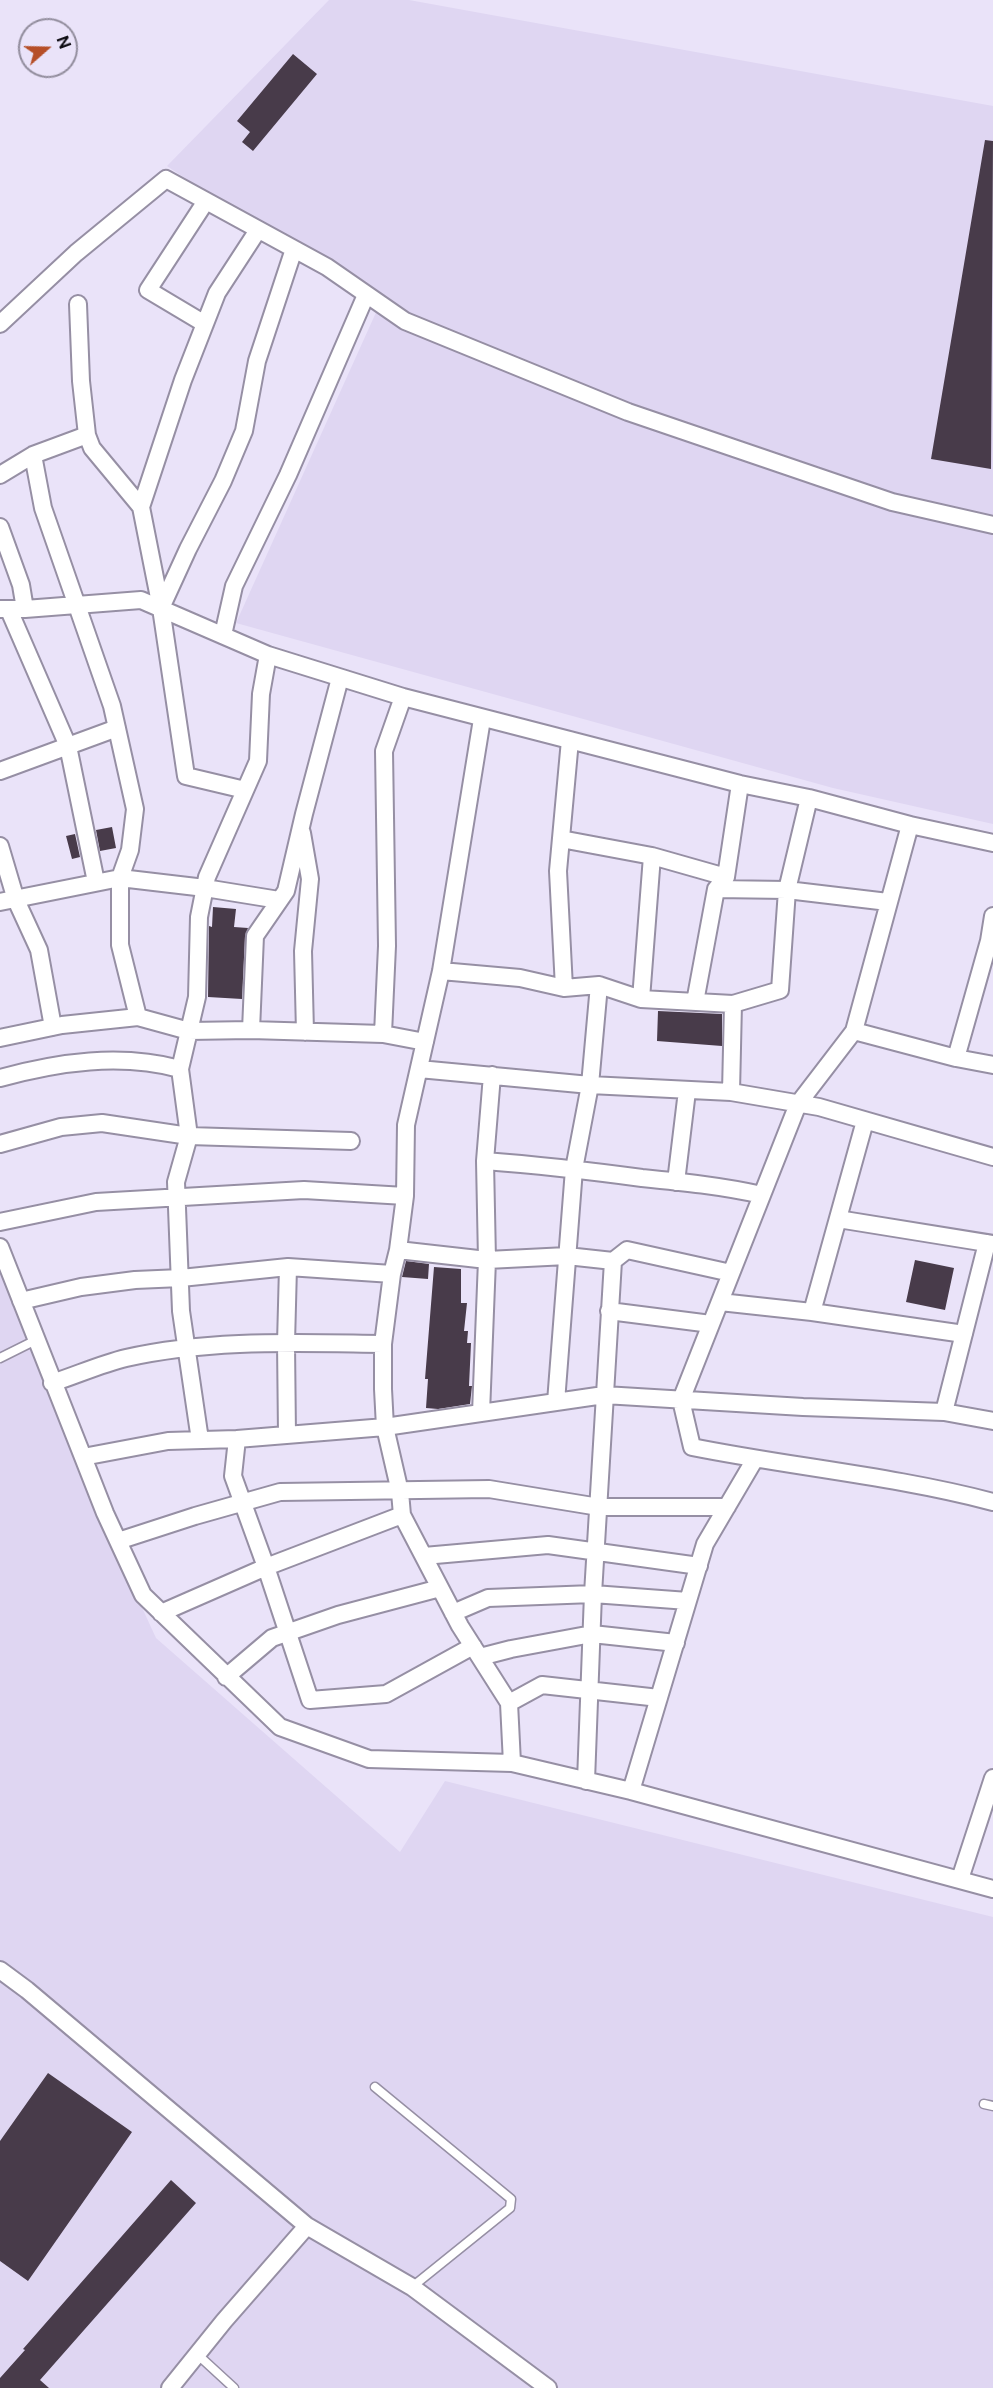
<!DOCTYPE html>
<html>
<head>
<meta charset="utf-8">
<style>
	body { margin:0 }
	#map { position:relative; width:993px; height:2388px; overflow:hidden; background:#eae3f9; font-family:"Public Sans",sans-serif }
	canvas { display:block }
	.north { position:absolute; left:18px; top:18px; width:60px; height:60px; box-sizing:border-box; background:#eae3f9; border:2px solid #928d9d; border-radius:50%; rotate:70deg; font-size:16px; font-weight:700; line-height:24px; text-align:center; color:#0e0c13 }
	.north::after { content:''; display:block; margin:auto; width:21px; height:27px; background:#b64f28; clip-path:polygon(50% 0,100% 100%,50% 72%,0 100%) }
</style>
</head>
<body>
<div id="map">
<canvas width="993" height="2388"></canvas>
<div class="north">N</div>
</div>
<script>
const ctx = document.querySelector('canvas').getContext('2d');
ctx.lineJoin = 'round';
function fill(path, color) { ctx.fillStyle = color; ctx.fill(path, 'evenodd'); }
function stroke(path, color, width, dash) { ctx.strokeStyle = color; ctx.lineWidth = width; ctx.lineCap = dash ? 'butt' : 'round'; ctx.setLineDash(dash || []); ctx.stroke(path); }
fill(new Path2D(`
	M329 0H409L993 106V824L833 788 236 623 378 308 167 166Z
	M0 1256 87 1488 156 1638 400 1852 445 1781 993 1917V2388H0Z`), '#dfd6f2');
fill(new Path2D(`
	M293 54 317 74 253 151 242 142 250 132 237 121Z
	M985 140 993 141 991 469 931 459Z
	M112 827 116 848 100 851 96 830Z
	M75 834 80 857 72 859 66 836Z
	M213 907 236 909 234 927 248 928 245 936 242 999 208 997 209 926 212 927Z
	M658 1011 722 1014V1046L657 1041Z
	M915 1260 954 1268 945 1310 906 1302Z
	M406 1261 429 1264 428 1279 402 1277Z
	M434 1267 461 1269V1303H467L464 1331H468L467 1343H471L469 1386H472L470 1404 438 1409 426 1408 428 1379H425Z
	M48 2073 132 2132 28 2281 0 2261V2141Z
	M171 2180 196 2203 40 2380 49 2388H0V2378L25 2350 23 2349Z`), '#483b4a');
const lane = new Path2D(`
	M0 1358 36 1340
	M375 2087 511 2199 510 2208 412 2287
	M984 2104 993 2106
	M197 2354 234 2388`);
const street = new Path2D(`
	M78 304 81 381 87 435 92 448 141 507
	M0 324 76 253 166 179 327 267 405 321 628 412 892 502 993 525
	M205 324 148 290 206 201
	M33 455 43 508 112 706 135 809 130 850 120 878V945L138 1017
	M0 475 33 455 87 435
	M0 527 21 585 25 609
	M161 608 188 549 223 481 244 431 257 361 294 249
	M0 609H25L141 600 268 655 403 697 740 784 809 798 910 825 993 843
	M9 610 68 746 96 882
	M223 635 234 586 288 475 366 295
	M482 719 441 971 406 1125 405 1196 398 1250 392 1274 383 1344V1389L385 1427 400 1492 402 1515 460 1626 509 1703 512 1763 631 1791 993 1889
	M570 740 558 871 564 988 599 985 641 999 733 1004 780 990 787 890 809 798
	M0 771 117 728
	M245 790 186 776 161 608 141 507 183 380 217 293 258 230
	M910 825 854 1031 798 1104 681 1400 692 1447C792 1467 894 1476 993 1502
	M302 833 310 879 303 951 305 1032
	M561 839 652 856 726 877
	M0 846 16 900 39 950 53 1027
	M716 889 787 890 888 902
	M0 902 120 878 205 888 279 900
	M441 971 520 978 564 988
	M641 999 652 856
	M695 1002 716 889 726 877 740 784
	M251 1030 255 936 286 891 304 814 340 678
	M854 1031 956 1058 993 1065
	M383 1034 387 946 384 751 403 697
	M0 1038 62 1025 138 1017 189 1031 251 1030 383 1034 425 1042
	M956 1058 989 941 993 916
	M419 1069 590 1085 731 1092 819 1107 993 1157
	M0 1078C59 1062 120 1053 180 1069
	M731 1092 733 1004
	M865 1121 812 1312 964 1334
	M0 1144 61 1127 102 1123 189 1136 351 1141
	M485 1161C538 1165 590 1171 642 1178 682 1182 722 1186 762 1195
	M676 1182 687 1091
	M838 1219 993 1244
	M0 1222 96 1202 304 1190 405 1196
	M0 1247 83 1457
	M398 1250 487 1260 567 1256 613 1261 593 1594 586 1781
	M613 1261 627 1250 731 1273
	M21 1301 81 1287 135 1280 181 1278 288 1267 392 1274
	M720 1302 812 1312
	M609 1311 711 1324
	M52 1383C77 1375 101 1364 126 1358 211 1339 297 1343 383 1344
	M556 1402 574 1169 590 1085 599 985
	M944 1412 987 1243
	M481 1413 487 1260 485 1161 492 1075
	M287 1435 286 1343 288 1267
	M237 1439 168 1441 83 1457 105 1513 143 1595 280 1727 369 1759 512 1763
	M200 1440 181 1311 176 1182 189 1136 180 1069 197 997 199 917 207 877 258 761 261 694 268 655
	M118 1541 195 1516 280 1492 489 1489 599 1507H727
	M424 1556 548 1545 699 1566
	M161 1613 266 1567 402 1515
	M453 1613 488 1598 593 1594 688 1601
	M473 1646 386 1694 310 1700 266 1567 233 1476 237 1439 385 1427 604 1395 803 1407 944 1412 993 1421
	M480 1657 511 1649 592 1634 676 1643
	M226 1677 272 1638 338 1615 440 1588
	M509 1703 542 1685 659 1698
	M631 1791 705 1544 755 1459
	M960 1879 993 1778
	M0 1970 27 1990 307 2226
	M170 2388 224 2321 307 2226 412 2287 548 2388`);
stroke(lane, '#968fa4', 11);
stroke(street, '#968fa4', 20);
stroke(lane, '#fff', 8);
stroke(street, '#fff', 16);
</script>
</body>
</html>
